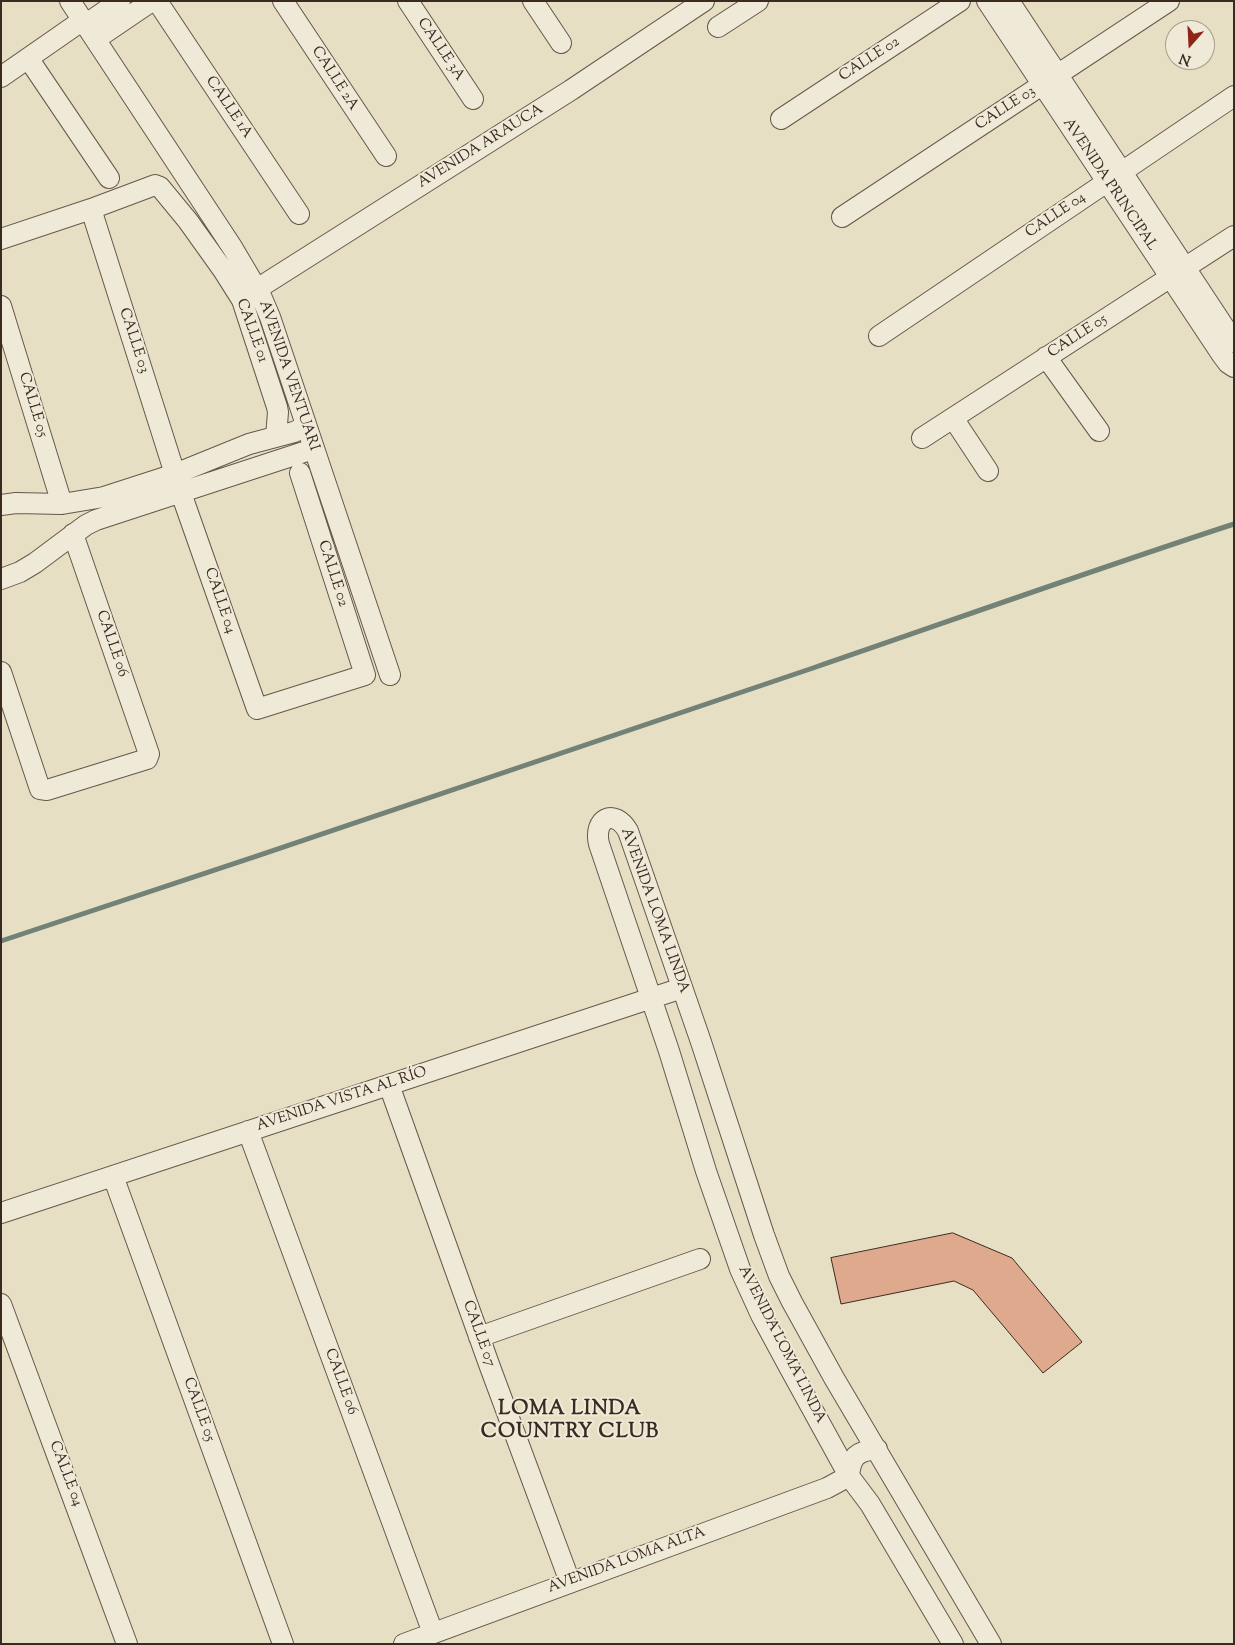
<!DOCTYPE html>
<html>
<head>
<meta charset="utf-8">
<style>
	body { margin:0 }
	#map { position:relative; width:1235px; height:1645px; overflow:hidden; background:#e7dfc3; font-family:"Sorts Mill Goudy",serif }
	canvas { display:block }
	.frame { position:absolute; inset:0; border:2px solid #3b2a22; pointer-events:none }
	.north { position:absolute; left:1165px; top:20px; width:50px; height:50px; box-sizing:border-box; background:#efead8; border:1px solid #a79d8f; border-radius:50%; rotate:199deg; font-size:14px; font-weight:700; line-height:20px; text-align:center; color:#3b2a22 }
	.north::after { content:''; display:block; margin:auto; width:18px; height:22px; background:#8f2418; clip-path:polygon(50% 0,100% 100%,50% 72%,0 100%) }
</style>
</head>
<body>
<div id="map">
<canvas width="1235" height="1645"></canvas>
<div class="frame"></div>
<div class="north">N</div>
</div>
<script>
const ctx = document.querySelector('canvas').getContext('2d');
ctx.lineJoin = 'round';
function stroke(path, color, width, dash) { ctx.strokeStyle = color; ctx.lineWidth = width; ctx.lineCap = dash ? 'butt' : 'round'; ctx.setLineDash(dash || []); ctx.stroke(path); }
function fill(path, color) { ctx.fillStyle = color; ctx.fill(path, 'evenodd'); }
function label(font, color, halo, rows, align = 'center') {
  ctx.font = font + ' "Sorts Mill Goudy",serif'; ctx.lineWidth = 4; ctx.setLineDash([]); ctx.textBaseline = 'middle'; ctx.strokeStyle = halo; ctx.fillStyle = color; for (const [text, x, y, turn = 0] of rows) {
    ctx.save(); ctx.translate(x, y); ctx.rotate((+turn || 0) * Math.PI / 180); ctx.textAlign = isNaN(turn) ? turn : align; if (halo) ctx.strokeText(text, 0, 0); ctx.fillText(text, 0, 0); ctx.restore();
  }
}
stroke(new Path2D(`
	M1 941C272 851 543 761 813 668 953 620 1093 570 1234 524`), '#728277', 5);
const building = new Path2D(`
	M953 1233 1012 1258 1082 1342 1043 1373 973 1290 954 1281 841 1304 831 1258Z`);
fill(building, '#dfa98e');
stroke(building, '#3b2a22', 1);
const minor = new Path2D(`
	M70 1 232 247 261 296 270 317 390 675
	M157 1 299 214
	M283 1 386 156
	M408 1 473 99
	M533 1 561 43
	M987 1 1222 355 1228 363 1234 367
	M1009 1 1234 342
	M86 24 120 1
	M718 27 758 1
	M96 39 152 1
	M28 58 109 178
	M1 77 83 20
	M781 119 960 1
	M91 209 175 474
	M842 217 1169 1
	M1 239 91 209 155 185 160 187 188 221 223 270 242 300 277 407 278 412 276 437
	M257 289 571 90 704 1
	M1 306 62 504
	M879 336 1234 96
	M1046 357 1099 431
	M953 418 988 471
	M922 438 1234 236
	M181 493 257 709 365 675 300 473
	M1 505 16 503 62 504 104 497 175 474 249 444 294 432 306 426
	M1 579 20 572 35 563 86 525 96 520 313 449
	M1 672 40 789 47 790 147 759 149 754 73 534
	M389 1085 490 1367 570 1582
	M248 1131 433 1633
	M113 1176 283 1644
	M1 1213 682 988
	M1 1304 127 1644
	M479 1337 700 1259
	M404 1644 827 1488 849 1476C851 1457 856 1451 877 1449
	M953 1644 870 1504 849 1476 788 1365 761 1315 740 1269 706 1171 669 1051 599 844C593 819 614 807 628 831L701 1042 764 1235 779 1276 792 1302 834 1378 991 1644`);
stroke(minor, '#66574a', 22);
stroke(minor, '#efead8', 20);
label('15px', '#3b2a22', '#efead8', [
	["CALLE 3A",440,50,56],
	["CALLE 02",870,60,-33],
	["CALLE 2A",334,79,57],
	["CALLE 1A",228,108,56],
	["CALLE 03",1006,109,-33],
	["AVENIDA ARAUCA",481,147,-32],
	["AVENIDA PRINCIPAL",1109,185,56],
	["CALLE 04",1056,216,-34],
	["CALLE 01",251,331,70],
	["CALLE 05",1078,337,-33],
	["CALLE 03",133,341,72],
	["AVENIDA VENTUARI",288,376,71],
	["CALLE 05",32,405,73],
	["CALLE 02",332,574,72],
	["CALLE 04",219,601,71],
	["CALLE 06",111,644,71],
	["AVENIDA LOMA LINDA",654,911,70],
	["AVENIDA VISTA AL RÍO",342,1100,-18],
	["CALLE 07",478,1334,70],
	["AVENIDA LOMA LINDA",781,1345,63],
	["CALLE 06",340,1382,70],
	["CALLE 05",198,1410,70],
	["CALLE 04",65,1474,69],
	["AVENIDA LOMA ALTA",627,1561,-20]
]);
ctx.letterSpacing = '1px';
label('bold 20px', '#3b2a22', '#efead8', [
	["LOMA LINDA",570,1411],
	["COUNTRY CLUB",570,1434]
]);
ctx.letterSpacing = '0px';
</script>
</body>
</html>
